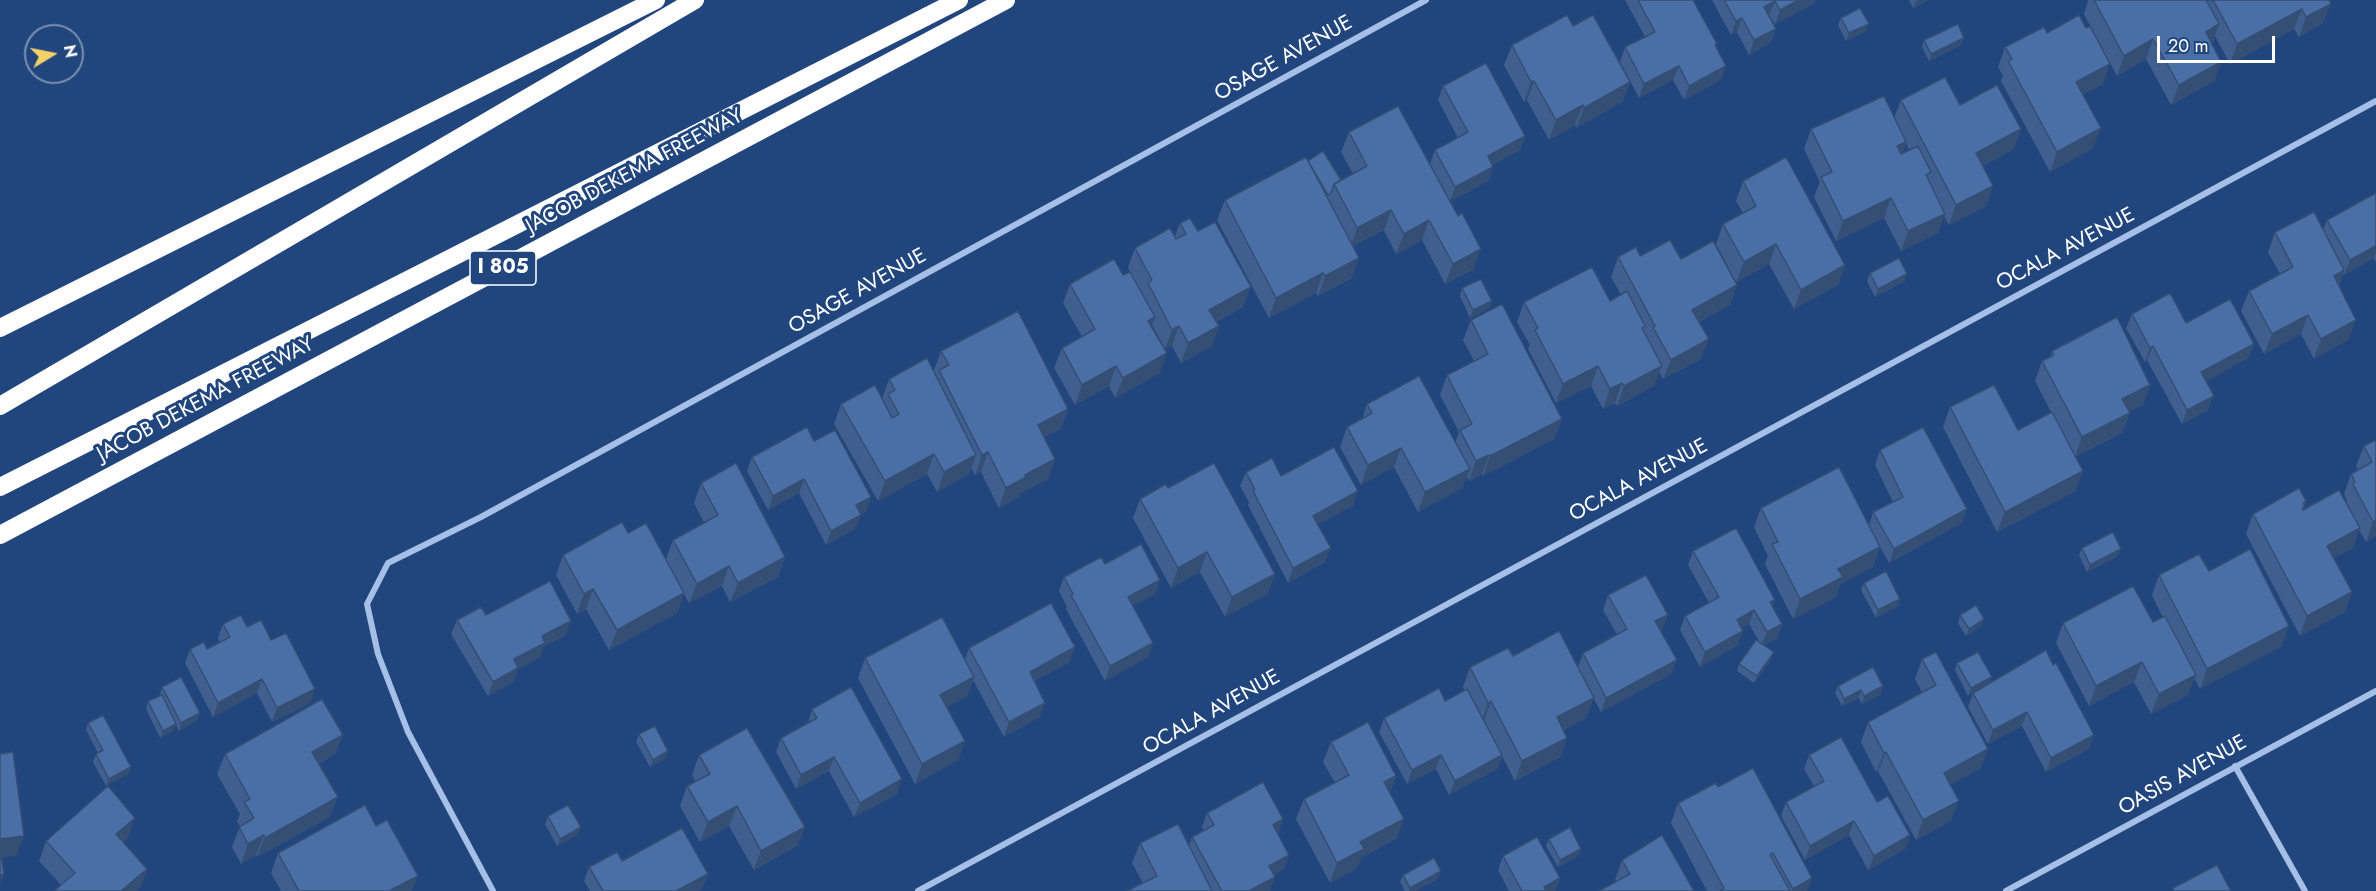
<!DOCTYPE html>
<html>
<head>
<meta charset="utf-8">
<style>
	body { margin:0 }
	#map { position:relative; width:2376px; height:891px; overflow:hidden; background:#21457d; font-family:Jost,sans-serif }
	canvas { display:block }
	.north { position:absolute; left:24px; top:24px; width:60px; height:60px; box-sizing:border-box; background:#21457d; border:2px solid #7a8fb1; border-radius:50%; rotate:80deg; font-size:16px; font-weight:700; line-height:24px; text-align:center; color:#fff }
	.north::after { content:''; display:block; margin:auto; width:21px; height:27px; background:#f2d167; clip-path:polygon(50% 0,100% 100%,50% 72%,0 100%) }
	.scale { position:absolute; left:2157px; top:36px; width:118px; height:27px; box-sizing:border-box; border:3px solid #fff; border-top:0; padding-left:8px; font-size:18px; line-height:21px; white-space:nowrap; color:#fff; -webkit-text-stroke:4px #21457d; paint-order:stroke }
</style>
</head>
<body>
<div id="map">
<canvas width="2376" height="891"></canvas>
<div class="north">N</div>
<div class="scale">20 m</div>
</div>
<script>
const ctx = document.querySelector('canvas').getContext('2d');
ctx.lineJoin = 'round';
function stroke(path, color, width, dash) { ctx.strokeStyle = color; ctx.lineWidth = width; ctx.lineCap = dash ? 'butt' : 'round'; ctx.setLineDash(dash || []); ctx.stroke(path); }
function fill(path, color) { ctx.fillStyle = color; ctx.fill(path, 'evenodd'); }
function label(font, color, halo, rows, align = 'center') {
  ctx.font = font + ' Jost,sans-serif'; ctx.lineWidth = 6; ctx.setLineDash([]); ctx.textBaseline = 'middle'; ctx.strokeStyle = halo; ctx.fillStyle = color; for (const [text, x, y, turn = 0] of rows) {
    ctx.save(); ctx.translate(x, y); ctx.rotate((+turn || 0) * Math.PI / 180); ctx.textAlign = isNaN(turn) ? turn : align; if (halo) ctx.strokeText(text, 0, 0); ctx.fillText(text, 0, 0); ctx.restore();
  }
}
stroke(new Path2D(`
	M2235 766 2305 891
	M493 891 408 732 378 654 367 604 388 563 481 517 1426 0
	M918 891 2376 101
	M2006 891 2376 691`), '#a5bfe6', 6);
stroke(new Path2D(`
	M0 328 656 0
	M0 406 695 0
	M0 487 959 0
	M0 535 1006 0`), '#fff', 18);
fill(new Path2D(`
	M1625 0H1693L1716 47 1721 80 1684 100 1673 80 1639 98 1620 62 1625 47 1645 37Z
	M1712 0H1815L1813 4 1775 24 1769 15 1776 29 1770 43 1749 55 1737 32 1731 35Z
	M1909 0H1929L1913 8Z
	M2088 0 2140 1 2329 0 2323 23 2299 37 2294 29 2230 64 2215 36 2212 44 2221 62 2214 81 2171 105 2146 59 2117 76 2084 14Z
	M1841 18 1866 31 1846 41 1838 25Z
	M1573 26 1630 82 1622 102 1576 128 1575 125 1549 140 1527 100 1524 102 1504 65 1512 45Z
	M2047 33 2103 84 2083 94 2093 148 2050 172 2001 81 2003 76 1998 67 2005 47Z
	M1924 40 1961 45 1929 61 1922 47Z
	M1443 86 1525 136 1520 150 1492 165 1493 167 1488 181 1450 202 1430 164 1435 150 1458 138 1438 100Z
	M1901 100 1960 105 2021 129 2014 149 1983 166 1993 186 1986 206 1949 225 1944 216 1938 233 1901 251 1884 218 1836 241 1814 197 1820 182 1804 149 1811 129 1894 118ZM1906 143 1909 150 1902 154Z
	M1349 132 1474 269 1445 284 1422 240 1396 254 1384 230 1353 246 1352 278 1318 296 1316 293 1269 318 1217 220 1225 200 1308 161 1341 180 1353 174 1341 152Z
	M1743 181 1845 265 1838 285 1794 309 1769 264 1736 282 1716 244 1723 224 1743 213 1736 201Z
	M2376 193V262L2374 258 2344 275 2343 273 2339 286 2349 339 2314 359 2301 334 2264 354 2241 311 2249 291 2280 274 2268 252 2275 232 2323 230 2327 220Z
	M1180 223 1243 307 1216 322 1212 346 1181 363 1172 346 1165 349 1152 325 1151 327 1160 373 1115 398 1109 386 1075 405 1054 368 1062 348 1082 337 1063 303 1070 284 1123 275 1130 272 1128 267 1135 248 1175 236Z
	M1640 256 1681 259 1730 305 1699 322 1701 359 1663 379 1659 372 1654 386 1617 406 1615 403 1603 409 1591 386 1556 403 1528 349 1530 345 1517 322 1524 302 1610 301 1621 295 1611 277 1618 257Z
	M1870 273 1905 281 1875 297 1867 281Z
	M1462 288 1492 301 1489 308 1470 318 1460 296Z
	M2132 314 2186 323 2254 344 2248 358 2206 381 2208 410 2182 424 2147 360 2145 362 2126 328Z
	M1471 320 1562 419 1554 439 1483 476 1482 474 1469 481 1467 476 1462 488 1418 512 1394 467 1361 485 1340 447 1347 427 1362 419 1367 404 1455 443 1459 432 1440 395 1447 375 1474 361 1463 340Z
	M941 351 1068 409 1061 429 1044 437 1055 459 1048 479 1020 493 1019 497 999 508 981 472 975 475 971 468 969 474 937 492 927 474 878 501 834 424 841 404 882 399 889 379 934 370Z
	M2052 351 2150 385 2143 405 2129 412 2130 413 2122 433 2075 457 2076 491 1997 532 1943 427 1950 407 2018 430 2051 412 2035 381 2042 361 2050 357Z
	M2376 440V536L2366 542 2359 530 2353 548 2334 558 2352 592 2345 612 2300 636 2246 534 2253 514 2306 501 2304 509 2346 502 2347 500 2344 494 2351 474 2358 470 2356 466 2364 446Z
	M814 441 871 497 866 511 860 514 855 529 826 545 799 493 768 510 747 471 752 457Z
	M1880 450 1967 509 1962 523 1889 563 1880 547 1873 567 1840 584 1836 597 1793 619 1765 564 1768 556 1754 527 1761 508 1869 525 1873 512 1893 502 1875 465Z
	M1246 472 1281 476 1353 506 1318 524 1325 562 1288 583 1248 505 1249 502 1240 486Z
	M701 483 785 557 778 577 730 602 722 586 689 603 684 594 677 613 609 650 586 609 577 614 556 575 563 555 628 533 666 559 673 540 704 523 694 503Z
	M1168 488 1275 574 1267 594 1225 617 1200 572 1171 588 1133 518 1140 499Z
	M2082 548 2118 556 2087 572 2079 555Z
	M1693 551 1773 607 1782 624 1777 638 1764 645 1771 660 1754 683 1737 671 1739 664 1759 641 1749 624 1742 628 1738 645 1700 667 1680 630 1685 616 1709 603 1688 565Z
	M1105 564 1160 580 1155 594 1132 606 1153 643 1148 657 1105 681 1066 609 1067 607 1059 591 1064 577Z
	M2209 571 2282 646 2200 689 2194 678 2188 695 2151 714 2134 682 2089 706 2056 643 2063 623 2153 622 2163 618 2152 595 2159 575Z
	M1864 583 1900 599 1898 606 1876 618 1861 590Z
	M1608 595 1663 629 1660 630 1671 674 1601 712 1587 686 1586 718 1564 730 1567 738 1560 757 1515 781 1502 756 1497 769 1449 795 1436 769 1407 784 1379 732 1384 718 1445 701 1464 690 1463 687 1470 667 1513 656 1578 667 1583 653 1617 635 1603 610Z
	M486 615 566 635 543 647 540 657 518 669 513 682 488 696 451 634 457 620Z
	M1960 615 1981 626 1966 636 1958 623Z
	M223 624 247 627 271 640 315 689 310 703 272 722 257 693 213 717 185 663 190 649H207L220 643 218 638Z
	M969 648 1070 662 1034 681 1040 717 1004 737 973 680 967 696 947 707 965 741 958 760 915 784 858 678 865 658 965 659Z
	M1922 659 1981 768 1950 785 1951 821 1916 840 1878 771 1876 772 1861 742 1868 722 1922 692 1915 679Z
	M1957 663 1990 683 2089 749 2046 772 2022 726 1988 744 1968 707 1973 693 1968 696 1955 670Z
	M1838 686 1881 694 1862 704 1859 698 1842 706 1835 693Z
	M162 687 200 713 197 720 179 731 176 725 173 731 160 738 146 709 148 701 160 695V694Z
	M812 709 897 794 854 817 829 771 796 789 776 752 781 738 808 723Z
	M88 723 131 767 128 774 106 786 93 762 96 754 98 753 86 730Z
	M639 734 668 751 666 758 650 767 636 742Z
	M343 735 335 754 319 764 330 817 257 857 256 855 241 864 232 847 240 826 237 822 240 814 217 774 225 754Z
	M1331 742 1396 776 1390 792 1397 838 1361 858 1356 869 1330 883 1296 819 1304 799 1335 783 1323 762Z
	M699 755 805 827 797 846 754 870 729 826 700 842 680 806 687 786 696 782 692 775Z
	M1809 755 1877 802 1910 835 1905 849 1868 870 1849 835 1805 860 1781 816 1786 802 1814 786 1804 769Z
	M1718 787 1807 891H1707L1671 823 1678 803Z
	M1207 813 1283 819 1278 834 1289 855 1284 869 1274 874 1270 891H1127L1143 883 1132 863 1140 843 1189 846 1192 837 1204 831 1202 827Z
	M548 816 578 834 557 846 545 824Z
	M376 826 412 891H281L271 873 278 853Z
	M128 838 123 842 147 869 140 888 61 885 39 861 46 841Z
	M1549 839 1581 849 1578 856 1558 867 1546 846Z
	M1503 856 1560 878 1555 891H1509L1498 870Z
	M1622 860 1694 891 1616 881 1615 880Z
	M622 861 708 874 702 888 697 891H590L584 881 589 867Z
	M1403 875 1438 879 1415 891H1405L1400 882Z`), '#405f8f');
fill(new Path2D(`
	M1799 0H1815L1813 4 1775 24 1780 10Z
	M1918 0H1929L1913 8 1916 1Z
	M1775 1 1769 15 1759 21 1764 7Z
	M2331 4 2323 23 2299 37 2306 17Z
	M2302 9 2294 29 2230 64 2237 44Z
	M1742 18 1737 32 1731 35 1736 21Z
	M1869 24 1866 31 1846 41 1849 33Z
	M2219 24 2212 44 2206 32Z
	M1776 29 1770 43 1749 55 1754 40Z
	M1964 38 1961 45 1929 61 1931 54Z
	M2153 39 2146 59 2117 76 2124 56Z
	M2221 62 2214 81 2171 105 2179 85Z
	M2110 64 2103 84 2069 101 2076 82Z
	M1679 66 1673 80 1639 98 1644 84Z
	M1726 66 1721 80 1684 100 1689 86Z
	M1534 81 1527 100 1524 102 1531 82Z
	M1630 82 1622 102 1576 128 1584 108Z
	M1583 105 1575 125 1549 140 1556 120Z
	M2101 128 2093 148 2050 172 2057 152Z
	M2021 129 2014 149 1969 173 1976 153Z
	M1525 136 1520 150 1482 170 1488 156Z
	M1906 142 1899 162 1897 146Z
	M1493 167 1488 181 1450 202 1455 187Z
	M1993 186 1986 206 1949 225 1956 205Z
	M1891 198 1884 218 1836 241 1843 221Z
	M1391 210 1384 230 1350 248 1357 228Z
	M1945 214 1938 233 1901 251 1908 231Z
	M1429 220 1422 240 1396 254 1404 234Z
	M1776 244 1769 264 1736 282 1744 262Z
	M2376 246V253L2374 258 2344 275 2350 260Z
	M1481 249 1474 269 1445 284 1453 264Z
	M1359 258 1352 278 1318 296 1325 276Z
	M1845 265 1838 285 1794 309 1801 290Z
	M2344 270 2337 290 2334 276Z
	M1323 273 1316 293 1269 318 1276 298Z
	M1907 274 1905 281 1875 297 1878 289Z
	M1737 285 1730 305 1685 330 1692 310Z
	M1251 287 1243 307 1202 329 1209 310Z
	M1492 301 1489 308 1470 318 1473 310Z
	M2308 315 2301 334 2264 354 2272 334Z
	M1155 317 1148 337V321Z
	M2356 320 2349 339 2314 359 2321 339Z
	M1179 326 1172 346 1165 349 1172 330Z
	M1219 326 1212 346 1181 363 1188 343Z
	M1709 339 1701 359 1663 379 1671 360Z
	M2254 344 2248 358 2196 387 2201 372Z
	M2153 346 2147 360 2145 362 2150 348Z
	M1167 353 1160 373 1115 398 1123 378Z
	M1116 366 1109 386 1075 405 1082 385Z
	M1598 366 1591 386 1556 403 1563 384Z
	M1662 366 1654 386 1617 406 1624 386Z
	M1622 383 1615 403 1603 409 1610 389Z
	M2150 385 2143 405 2115 419 2122 399Z
	M2214 396 2208 410 2182 424 2187 410Z
	M1068 409 1061 429 1031 444 1038 425Z
	M2130 413 2122 433 2075 457 2082 437Z
	M1562 419 1554 439 1483 476 1490 456Z
	M1401 448 1394 467 1361 485 1368 465Z
	M988 452 981 472 975 475 982 455Z
	M934 454 927 474 878 501 885 481Z
	M976 455 969 474 937 492 944 472Z
	M1489 455 1482 474 1469 481 1476 461Z
	M1055 459 1048 479 1020 493 1019 497 999 508 1006 488 1025 475Z
	M1470 469 1462 488 1418 512 1425 492Z
	M2083 471 2076 491 1997 532 2005 512Z
	M804 479 799 493 768 510 773 496Z
	M1358 491 1353 506 1308 530 1313 516Z
	M871 497 866 511 850 519 856 505Z
	M1967 509 1962 523 1889 563 1894 549Z
	M861 515 855 529 826 545 831 531Z
	M2376 520V536L2366 542 2373 522Z
	M2360 528 2353 548 2320 566 2327 546Z
	M1880 547 1873 567 1840 584 1836 597 1793 619 1800 599 1838 569Z
	M1331 548 1325 562 1288 583 1293 568Z
	M2121 549 2118 556 2087 572 2090 565Z
	M1207 552 1200 572 1171 588 1178 568Z
	M785 557 778 577 730 602 738 583Z
	M729 566 722 586 689 603 697 584Z
	M1275 574 1267 594 1225 617 1232 597Z
	M1160 580 1155 594 1123 611 1128 597Z
	M593 589 586 609 577 614 584 594Z
	M2352 592 2345 612 2300 636 2307 616Z
	M684 593 677 613 609 650 617 630Z
	M1900 599 1898 606 1876 618 1878 610Z
	M1775 600 1770 614V602Z
	M1754 610 1749 624 1732 634 1737 620Z
	M1668 615 1663 629 1650 636 1655 621Z
	M1984 619 1981 626 1966 636 1969 629Z
	M571 621 566 635 543 647 540 657 518 669 513 682 488 696 493 682 514 659 542 636Z
	M1782 624 1777 638 1761 646 1767 632Z
	M2289 626 2282 646 2200 689 2207 669Z
	M1743 631 1738 645 1700 667 1705 652Z
	M1153 643 1148 657 1105 681 1110 666Z
	M1075 647 1070 662 1024 686 1030 672Z
	M1774 652 1771 660 1754 683 1757 676Z
	M1677 660 1671 674 1601 712 1606 698Z
	M2142 662 2134 682 2089 706 2096 686Z
	M2196 675 2188 695 2151 714 2159 694Z
	M974 677 967 696 933 715 940 695Z
	M1992 677 1989 685 1968 696 1971 688Z
	M262 679 257 693 213 717 218 703Z
	M1883 686 1881 694 1862 704 1864 696Z
	M315 689 310 703 272 722 277 708Z
	M1861 690 1859 698 1842 706 1844 699Z
	M1594 698 1586 718 1550 737 1557 717Z
	M1491 701 1484 721 1481 723 1488 703Z
	M1045 703 1040 717 1004 737 1009 722Z
	M2027 712 2022 726 1988 744 1993 730Z
	M200 713 197 720 179 731 181 723Z
	M176 724 173 731 160 738 163 731Z
	M343 735 335 754 305 772 312 752Z
	M2094 735 2089 749 2046 772 2051 758Z
	M1567 738 1560 757 1515 781 1522 761Z
	M965 741 958 760 915 784 922 764Z
	M1988 749 1981 768 1936 793 1944 773Z
	M668 751 666 758 650 767 653 760Z
	M1886 752 1878 771 1876 772 1884 753Z
	M1441 755 1436 769 1407 784 1412 770Z
	M1502 755 1497 769 1449 795 1455 781Z
	M834 757 829 771 796 789 801 775Z
	M131 767 128 774 106 786 109 779Z
	M1396 776 1388 796 1384 782Z
	M902 779 897 794 854 817 860 803Z
	M338 797 330 817 257 857 265 838Z
	M1959 801 1951 821 1916 840 1923 820Z
	M737 806 729 826 700 842 708 822Z
	M135 818 128 838 109 854 116 834Z
	M1283 819 1278 834 1273 825Z
	M1404 819 1397 838 1361 858 1356 869 1330 883 1337 863 1360 842Z
	M1854 821 1849 835 1805 860 1810 846Z
	M581 827 578 834 557 846 560 839Z
	M805 827 797 846 754 870 761 851Z
	M264 835 256 855 241 864 248 844Z
	M1910 835 1905 849 1868 870 1874 856Z
	M24 836 16 856 0 858V839Z
	M1581 849 1578 856 1558 867 1560 860Z
	M1289 855 1284 869 1264 880 1269 866Z
	M147 869 140 888 137 891H121Z
	M1441 871 1438 879 1415 891H1409L1410 888Z
	M4 874 0 885V875Z
	M708 874 702 888 697 891H676Z
	M418 876 412 891H389Z
	M1275 877 1270 891H1249Z
	M1560 878 1555 891H1543L1544 887Z
	M1812 878 1807 891H1792L1793 889Z`), '#344e74');
const building = new Path2D(`
	M1638 0H1693L1717 44 1715 45 1726 66 1689 86 1679 66 1644 84 1625 47 1655 32Z
	M1724 0H1799L1780 10 1775 1 1764 7 1776 29 1754 40 1742 18 1736 21Z
	M2094 0H2206L2219 24 2206 32 2221 62 2179 85 2153 39 2124 56Z
	M2213 0H2329L2331 4 2306 17 2302 9 2237 44Z
	M1860 8 1869 24 1849 33 1841 18Z
	M1567 15 1573 26 1593 15 1630 82 1584 108 1583 105 1556 120 1534 81 1531 82 1512 45Z
	M2079 15 2086 28 2090 26 2110 64 2076 82 2101 128 2057 152 2008 61 2012 59 2005 47 2044 27 2047 33Z
	M1958 24 1964 38 1931 54 1924 40Z
	M1486 63 1525 136 1488 156 1493 167 1455 187 1435 150 1468 132 1443 86Z
	M1945 77 1960 105 1997 85 2021 129 1976 153 1993 186 1956 205 1901 100Z
	M1884 96 1906 142 1897 146 1901 154 1918 146 1931 172 1926 175 1945 214 1908 231 1891 198 1843 221 1821 177 1832 172 1811 129Z
	M1398 106 1458 216 1462 213 1481 249 1453 264 1429 220 1404 234 1391 210 1357 228 1334 184 1367 166 1349 132Z
	M1323 151 1341 180 1334 184 1331 193 1328 195 1308 161Z
	M1306 157 1359 258 1325 276 1323 273 1276 298 1225 200Z
	M1786 157 1845 265 1801 290 1776 244 1744 262 1723 224 1756 206 1743 181Z
	M2376 193V246L2350 260 2327 220Z
	M2314 212 2344 270 2334 276 2356 320 2321 339 2308 315 2272 334 2249 291 2293 267 2275 232Z
	M1190 218 1198 231 1215 222 1251 287 1209 310 1219 326 1188 343 1179 326 1172 330 1148 283 1152 280 1135 248 1170 228 1176 239 1186 234 1180 223Z
	M1670 240 1681 259 1713 241 1737 285 1692 310 1709 339 1671 360 1653 327 1655 326 1618 257 1636 247 1640 256Z
	M1899 258 1907 274 1878 289 1870 273Z
	M1114 259 1123 275 1130 272 1155 317 1148 321 1167 353 1123 378 1116 366 1082 385 1062 348 1095 329 1070 284Z
	M1592 267 1610 301 1627 291 1645 326 1642 328 1662 366 1624 386 1622 383 1610 389 1598 366 1563 384 1535 330 1538 328 1524 302Z
	M1481 279 1492 301 1473 310 1462 288Z
	M2170 293 2186 323 2230 299 2254 344 2201 372 2214 396 2187 410 2153 346 2150 348 2132 314Z
	M1502 304 1562 419 1490 456 1489 455 1476 461 1460 430 1472 424 1447 375 1488 354 1471 320Z
	M1018 311 1068 409 1038 425 1055 459 1025 475 1026 477 1006 488 988 452 982 455 939 370 949 365 941 351Z
	M2117 317 2150 385 2122 399 2130 413 2082 437 2042 361 2054 355 2052 351Z
	M927 358 976 455 944 472 934 454 885 481 841 404 875 385 892 418 899 414 888 394 895 390 889 379Z
	M1419 376 1470 469 1425 492 1401 448 1368 465 1347 427 1372 413 1367 404Z
	M1994 385 2018 430 2052 412 2083 471 2005 512 1950 407Z
	M807 427 814 441 835 430 871 497 856 505 861 515 831 531 804 479 773 496 752 457Z
	M1923 427 1967 509 1894 549 1873 512 1903 497 1880 450Z
	M2376 440V520L2373 522 2353 484 2355 482 2351 474 2372 462 2364 446Z
	M1334 447 1358 491 1313 516 1331 548 1293 568 1253 491 1255 490 1246 472 1272 458 1281 476Z
	M736 463 785 557 738 583 729 566 697 584 673 540 718 515 701 483Z
	M1214 463 1275 574 1232 597 1207 552 1178 568 1140 499 1166 484 1168 488Z
	M1839 467 1880 547 1838 569 1843 577 1800 599 1772 544 1778 542 1761 508Z
	M2299 488 2306 501 2303 503 2305 506 2302 508 2303 510 2339 490 2360 528 2327 546 2352 592 2307 616 2253 514Z
	M622 522 628 533 646 523 684 593 617 630 593 589 584 594 563 555Z
	M1736 528 1775 600 1770 602 1782 624 1767 632 1754 610 1737 620 1743 631 1705 652 1685 616 1719 597 1693 551Z
	M2113 532 2121 549 2090 565 2082 548Z
	M1141 544 1160 580 1128 597 1153 643 1110 666 1071 595 1073 594 1064 577 1101 557 1105 564Z
	M2250 549 2289 626 2207 669 2159 575 2199 554 2209 571Z
	M1886 571 1900 599 1878 610 1864 583Z
	M1646 575 1668 615 1655 621 1677 660 1606 698 1583 653 1627 629 1608 595Z
	M550 581 571 621 542 636 545 643 514 659 518 668 493 682 457 620 481 607 486 615Z
	M2133 586 2153 622 2165 616 2196 675 2159 694 2142 662 2096 686 2063 623Z
	M1051 603 1075 647 1030 672 1045 703 1009 722 969 648Z
	M1976 605 1984 619 1969 629 1960 615Z
	M241 615 247 627 261 620 271 640 286 633 315 689 277 708 262 679 218 703 190 649 204 642 207 649 230 637 223 624Z
	M942 617 974 677 940 695 965 741 922 764 865 658Z
	M1559 631 1594 698 1557 717 1567 738 1522 761 1491 701 1488 703 1470 667 1508 648 1513 656Z
	M1756 640 1774 652 1757 676 1739 664Z
	M2046 650 2053 665 2056 663 2094 735 2051 758 2027 712 1993 730 1973 693Z
	M1936 652 1988 749 1944 773 1959 801 1923 820 1886 752 1884 753 1868 722 1936 685 1922 659Z
	M1978 652 1992 677 1971 688 1957 663Z
	M1873 667 1883 686 1864 696 1861 690 1844 699 1838 686Z
	M181 677 200 713 181 723 162 687Z
	M851 687 902 779 860 803 834 757 801 775 781 738 817 718 812 709Z
	M1439 688 1445 701 1467 689 1502 755 1455 781 1441 755 1412 770 1384 718Z
	M162 695 176 724 163 731 148 701Z
	M322 699 343 735 312 752 338 797 265 838 264 835 248 844 239 827 254 818 244 802 250 799 225 754Z
	M103 715 131 767 109 779 96 754 103 750 88 723Z
	M1368 722 1396 776 1384 782 1404 819 1360 842 1364 849 1337 863 1304 799 1349 775 1331 742Z
	M655 726 668 751 653 760 639 734Z
	M747 728 805 827 761 851 737 806 708 822 687 786 710 774 699 755Z
	M1841 737 1877 802 1888 796 1910 835 1874 856 1854 821 1810 846 1786 802 1824 781 1809 755Z
	M13 752 24 836 0 839V754Z
	M1753 768 1812 878 1793 889 1773 853 1770 855 1790 891H1720L1724 888 1678 803 1716 783 1718 787Z
	M1263 782 1283 819 1273 825 1289 855 1269 866 1275 877 1249 891H1222L1192 837 1214 825 1207 813Z
	M108 786 135 818 116 834 147 869 121 891H54L75 873 46 841Z
	M365 805 376 826 387 820 418 876 389 891H299L278 853Z
	M568 805 581 827 560 839 548 816Z
	M1178 824 1212 891H1127L1157 876 1140 843Z
	M1570 827 1581 849 1560 860 1549 839Z
	M682 828 708 874 676 891H603L589 867 617 852 622 861Z
	M1662 835 1694 891H1599L1630 874 1622 860Z
	M1537 837 1560 878 1544 887 1546 891H1522L1503 856Z
	M0 847 4 874 0 875Z
	M1434 858 1441 871 1410 888 1403 875Z
	M2217 865 2231 891H2174L2173 888Z`);
fill(building, '#4a6fa6');
stroke(building, '#344e74', 1.5);
for (const [x, y, w] of [
	[503,268,66]
]) { const box = new Path2D(); box.roundRect(x - w / 2, y - 17, w, 34, 4.5); ctx.fillStyle = '#21457d'; ctx.fill(box); stroke(box, '#fff', 1.5); }
label('bold 20px', '#fff', null, [
	["I 805",503,268]
]);
label('21px', '#fff', '#21457d', [
	["OSAGE AVENUE",1284,59,-29],
	["JACOB DEKEMA FREEWAY",635,172,-28],
	["OCALA AVENUE",2066,250,-28],
	["OSAGE AVENUE",858,292,-29],
	["JACOB DEKEMA FREEWAY",206,400,-28],
	["OCALA AVENUE",1639,481,-28],
	["OCALA AVENUE",1212,713,-29],
	["OASIS AVENUE",2183,776,-29]
]);
</script>
</body>
</html>
